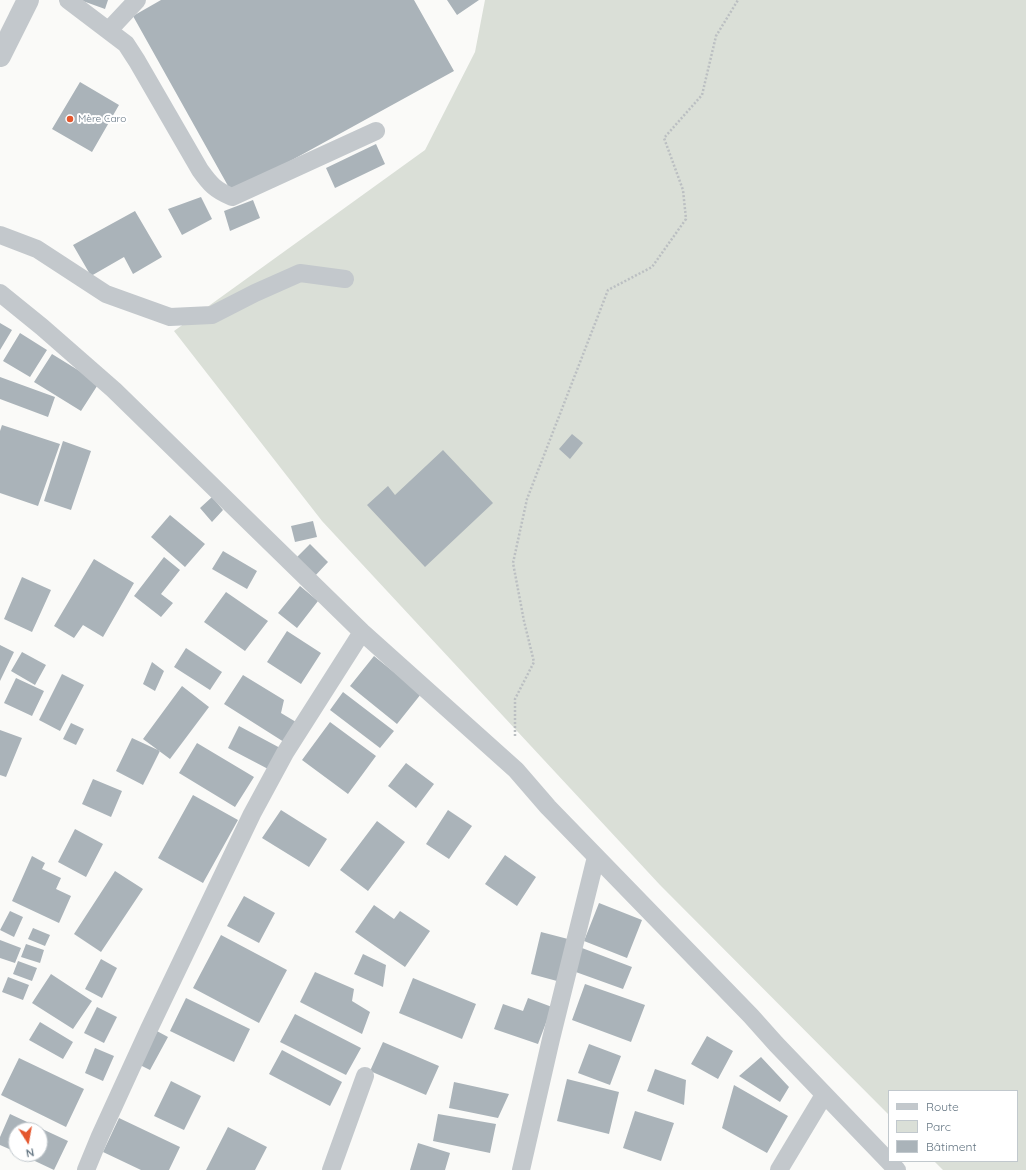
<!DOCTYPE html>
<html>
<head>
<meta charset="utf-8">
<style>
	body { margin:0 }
	#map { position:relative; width:1026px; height:1170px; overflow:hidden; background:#fafaf8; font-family:Quicksand,sans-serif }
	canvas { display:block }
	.legend { position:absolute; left:888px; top:1090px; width:130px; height:72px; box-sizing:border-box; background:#fff; border:1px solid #c1c8cd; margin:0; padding:5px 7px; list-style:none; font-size:12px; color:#657683 }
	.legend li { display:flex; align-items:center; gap:8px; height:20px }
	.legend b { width:20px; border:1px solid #c1c8cd }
	.north { position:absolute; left:8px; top:1122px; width:40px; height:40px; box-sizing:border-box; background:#fff; border:1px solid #c1c8cd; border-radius:50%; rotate:169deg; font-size:11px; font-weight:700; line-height:16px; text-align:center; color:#657683 }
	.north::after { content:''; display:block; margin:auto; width:14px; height:18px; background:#e4572e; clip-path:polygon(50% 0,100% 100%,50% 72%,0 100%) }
</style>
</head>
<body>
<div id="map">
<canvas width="1026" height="1170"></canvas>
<ul class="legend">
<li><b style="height:5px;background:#c3c8cc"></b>Route</li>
<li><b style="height:11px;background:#dadfd7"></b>Parc</li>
<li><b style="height:11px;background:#aab3b9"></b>Bâtiment</li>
</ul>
<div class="north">N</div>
</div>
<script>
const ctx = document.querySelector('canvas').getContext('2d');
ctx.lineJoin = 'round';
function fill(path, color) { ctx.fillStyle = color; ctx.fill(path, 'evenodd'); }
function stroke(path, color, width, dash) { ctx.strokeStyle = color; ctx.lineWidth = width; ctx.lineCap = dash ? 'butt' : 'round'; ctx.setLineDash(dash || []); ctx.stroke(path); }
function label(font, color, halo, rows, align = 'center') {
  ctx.font = font + ' Quicksand,sans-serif'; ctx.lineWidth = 4; ctx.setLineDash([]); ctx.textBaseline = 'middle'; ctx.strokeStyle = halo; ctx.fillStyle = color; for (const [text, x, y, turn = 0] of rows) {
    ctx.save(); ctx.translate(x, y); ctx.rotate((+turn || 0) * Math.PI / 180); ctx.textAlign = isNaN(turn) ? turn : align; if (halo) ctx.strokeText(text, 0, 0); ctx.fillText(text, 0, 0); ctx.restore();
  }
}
fill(new Path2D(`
	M485 0H1026V1170H943L934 1161H1017V1091H889V1115L660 885 322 521 174 331 425 150 475 52Z`), '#dadfd7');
fill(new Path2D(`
	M80 0H108L105 9Z
	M161 0H414L454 71 232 193 133 16Z
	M447 0H479L457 15Z
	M80 82 119 105 92 152 52 129Z
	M376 144 385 164 335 188 326 168Z
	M201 197 212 219 182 235 168 209Z
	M253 200 260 218 230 231 224 211Z
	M135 211 162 257 133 274 124 257 91 276 73 245Z
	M0 323 12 330 0 350Z
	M20 333 47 350 30 377 3 361Z
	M52 354 99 383 81 411 34 382Z
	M0 377 55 397 48 417 0 399Z
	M2 425 60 444 38 506 0 493V431Z
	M572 434 583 443 570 459 559 449Z
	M63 441 91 451 71 510 44 501Z
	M443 450 493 503 425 567 367 505 388 486 395 495Z
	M212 497 223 510 212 522 200 508Z
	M170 515 205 544 185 567 151 537Z
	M313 521 317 537 295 542 291 526Z
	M310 544 328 562 314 577 295 559Z
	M223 551 257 571 247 589 212 569Z
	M164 557 180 570 161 594 173 603 161 617 134 596Z
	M94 559 134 583 103 637 83 625 74 638 54 626Z
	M22 577 51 590 32 632 4 619Z
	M300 586 318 601 297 628 278 613Z
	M226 592 268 621 245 651 204 622Z
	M287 631 321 653 301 684 267 662Z
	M0 645 14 652 0 681Z
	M186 648 222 672 210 690 174 667Z
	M22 652 46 665 35 685 11 671Z
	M374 656 421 694 397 724 350 686Z
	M152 662 164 671 155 691 143 684Z
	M62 674 84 685 60 731 39 720Z
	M243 675 284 700 281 713 296 722 284 742 224 704Z
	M16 678 44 691 32 716 4 703Z
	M182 686 209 707 170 759 143 739Z
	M343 692 394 731 380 748 330 710Z
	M330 722 376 756 348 794 302 760Z
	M71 723 84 729 76 745 63 739Z
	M239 726 282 749 270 770 228 748Z
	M0 730 22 738 6 777 0 775Z
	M132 738 160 751 143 785 116 771Z
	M197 743 254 777 235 807 179 773Z
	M406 763 434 784 416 808 388 786Z
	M93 779 122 791 111 817 82 804Z
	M193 795 238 820 203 883 158 858Z
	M281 810 327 839 309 867 262 838Z
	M448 810 472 826 449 859 426 844Z
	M377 821 405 842 368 891 340 870Z
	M75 829 103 844 86 877 58 862Z
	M505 855 536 877 517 906 485 884Z
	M32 856 45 863 42 869 61 878 56 889 71 896 59 923 12 901Z
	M115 871 143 889 101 952 74 934Z
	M244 896 275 913 259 943 227 926Z
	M599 903 642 920 627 958 584 941Z
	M374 905 394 919 400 911 430 931 405 967 355 932Z
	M10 911 23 917 14 937 0 930Z
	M33 928 50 935 45 946 28 939Z
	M541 932 568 939 557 981 531 974Z
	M221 935 287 970 259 1023 193 988Z
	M0 940 21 948 15 963 0 958Z
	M26 944 44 950 40 963 21 957Z
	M582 948 632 967 623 989 573 971Z
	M363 954 386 965 383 987 354 974Z
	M101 959 117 968 102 998 85 989Z
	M18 961 37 968 32 981 13 974Z
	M315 972 354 989 352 1001 370 1012 362 1034 300 1002Z
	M51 974 92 1001 73 1029 32 1003Z
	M8 977 29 985 23 1000 2 992Z
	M413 978 476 1004 462 1039 399 1013Z
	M585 984 645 1005 631 1042 572 1020Z
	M186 998 250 1029 234 1062 170 1031Z
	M528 998 552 1007 538 1044 494 1029 503 1004 523 1011Z
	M97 1007 117 1017 104 1043 84 1033Z
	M295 1014 361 1048 346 1075 280 1042Z
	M40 1022 73 1042 63 1059 29 1040Z
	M155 1030 168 1037 150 1070 136 1063Z
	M707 1036 733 1051 718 1079 691 1064Z
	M383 1042 439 1066 426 1095 370 1071Z
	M589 1044 621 1056 610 1085 578 1073Z
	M95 1048 114 1056 103 1081 85 1073Z
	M282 1050 342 1082 330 1106 269 1074Z
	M761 1057 789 1087 780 1102 739 1076Z
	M19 1058 84 1089 66 1127 1 1095Z
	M655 1069 686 1080 684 1105 647 1091Z
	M567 1079 619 1092 609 1134 557 1121Z
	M171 1081 201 1096 184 1130 154 1116Z
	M454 1082 509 1094 498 1118 449 1108Z
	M734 1085 788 1116 767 1153 722 1128Z
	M635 1111 674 1123 661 1161 623 1148Z
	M10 1114 68 1141 54 1170 20 1154H40V1130H16V1152L0 1145V1137Z
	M438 1114 496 1124 490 1153 433 1141Z
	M119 1118 180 1147 169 1170H141L103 1152Z
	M228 1127 267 1147 255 1170H206Z
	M418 1143 450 1153 445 1170H410Z`), '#aab3b9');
stroke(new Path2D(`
	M515 736V699L534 662 524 621 513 563 527 499 608 290 652 267 686 219 683 190 664 138 702 95 716 36 738 0`), '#bbbfc2', 2.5, [2, 2]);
stroke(new Path2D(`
	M68 0 126 44 137 61 200 170C210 184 215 190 232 197L376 131
	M109 30 137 0
	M0 235 37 249 106 294 170 317 212 315 255 293 300 273 345 279
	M0 293 42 327 114 390 362 632 516 770 548 807 751 1016 776 1044 897 1170
	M86 1170 100 1136 149 1029 252 814 285 753 362 632
	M331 1170 365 1076
	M521 1170 551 1039 596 857
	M779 1170 824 1095`), '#c3c8cc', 18);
stroke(new Path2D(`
	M0 56 28 0`), '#c3c8cc', 22);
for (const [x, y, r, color] of [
	[70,119,4,"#e4572e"]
]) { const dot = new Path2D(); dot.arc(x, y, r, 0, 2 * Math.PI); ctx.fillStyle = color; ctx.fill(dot); stroke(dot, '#fff', 1.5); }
label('10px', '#657683', '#fff', [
	["Mère Caro",78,119]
], 'left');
</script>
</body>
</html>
